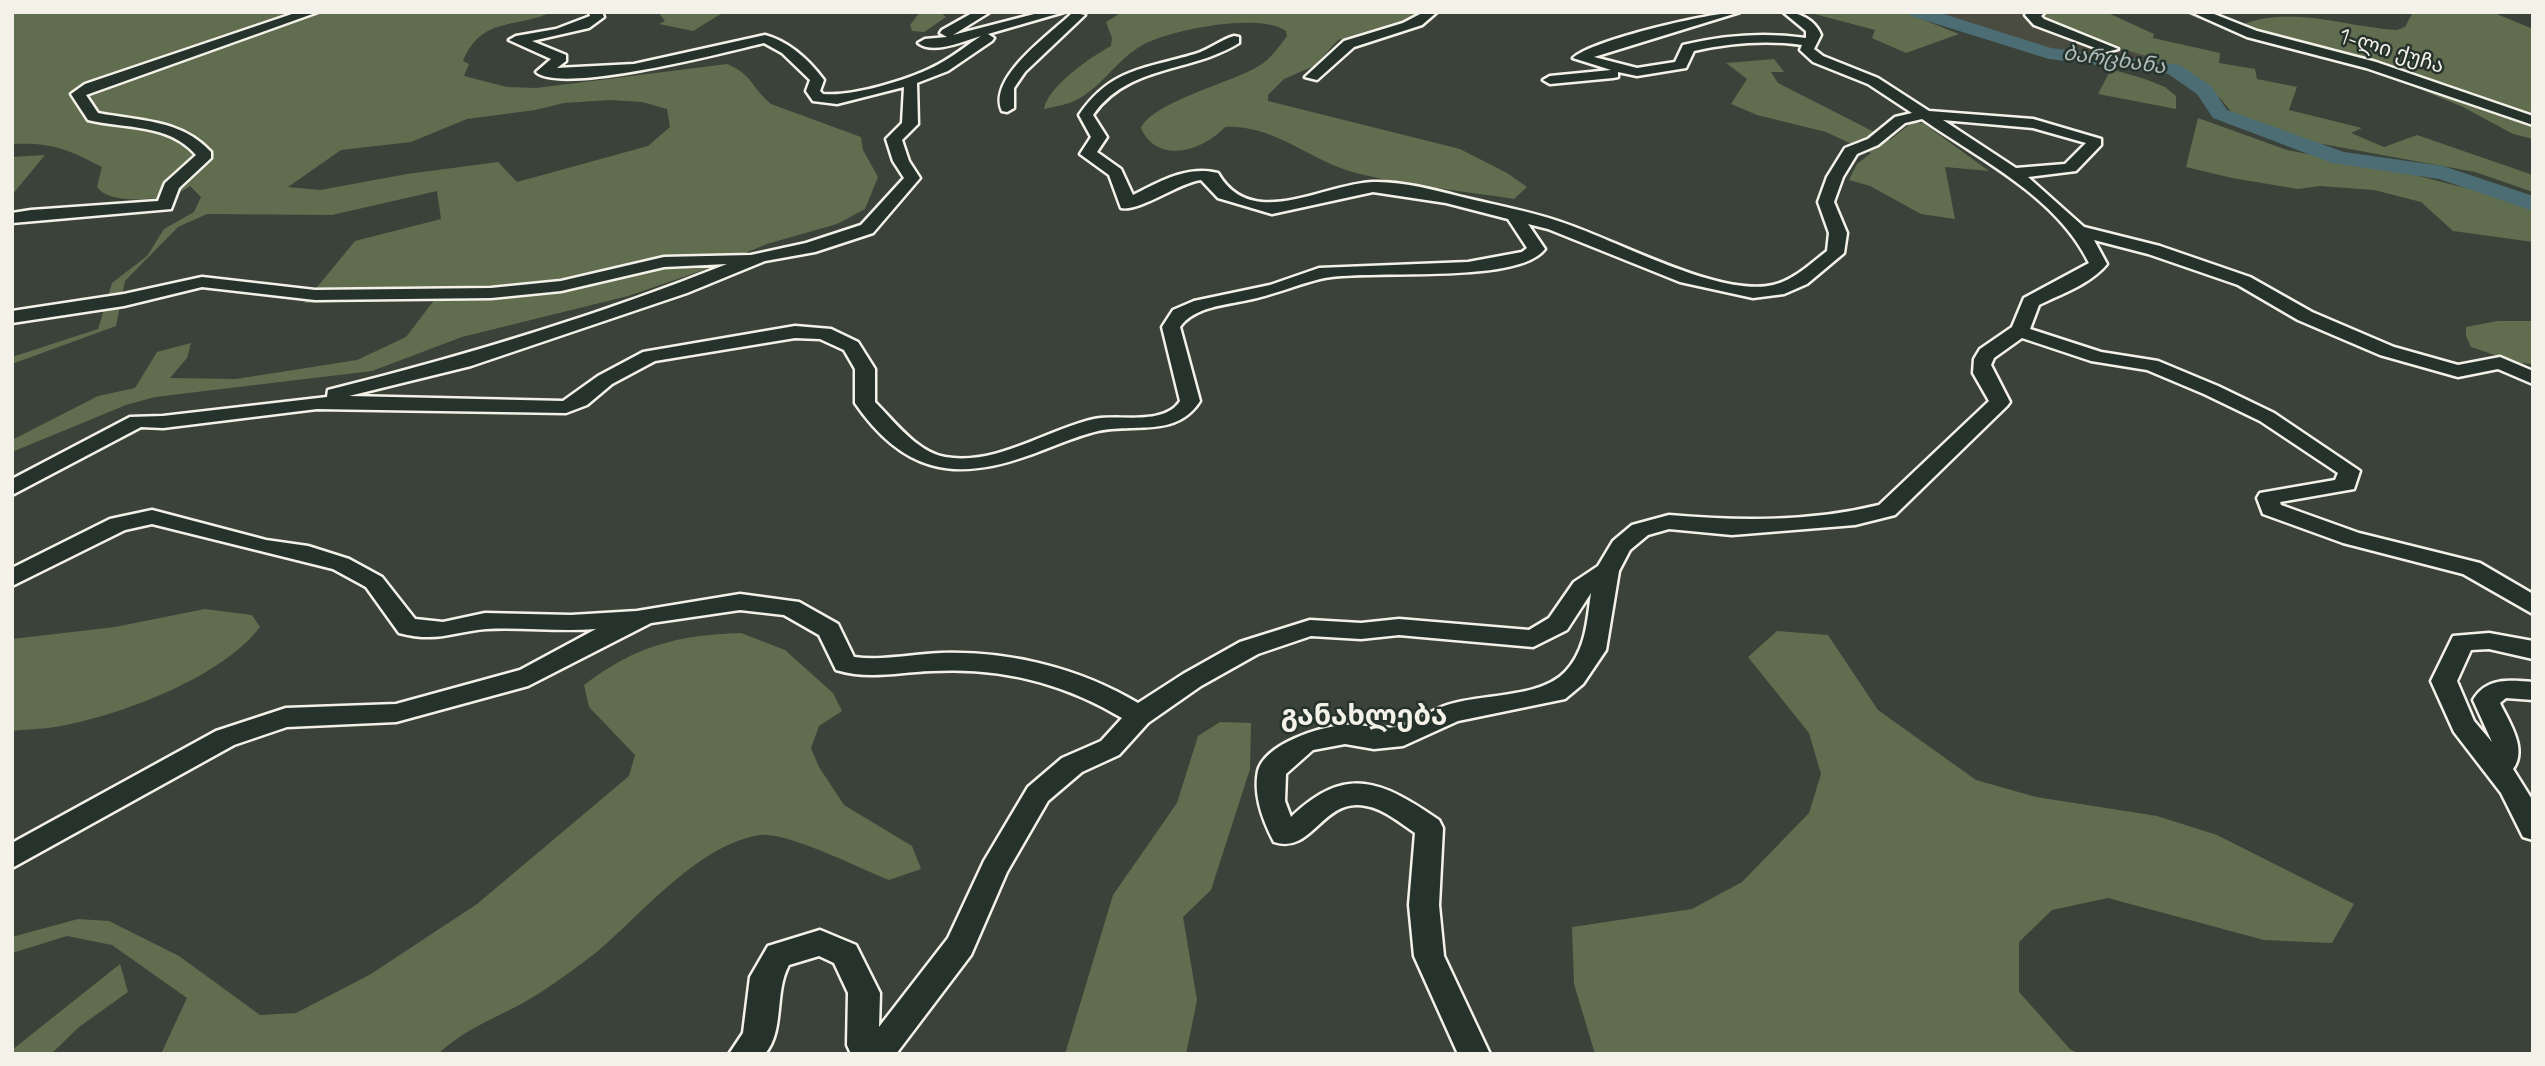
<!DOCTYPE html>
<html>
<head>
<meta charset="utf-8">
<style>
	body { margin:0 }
	#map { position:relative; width:2545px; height:1066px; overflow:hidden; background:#3b4239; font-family:Mynerve,sans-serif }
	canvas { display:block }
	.frame { position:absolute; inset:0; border:14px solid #f4f1e8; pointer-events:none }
</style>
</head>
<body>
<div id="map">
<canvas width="2545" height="1066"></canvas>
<div class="frame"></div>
</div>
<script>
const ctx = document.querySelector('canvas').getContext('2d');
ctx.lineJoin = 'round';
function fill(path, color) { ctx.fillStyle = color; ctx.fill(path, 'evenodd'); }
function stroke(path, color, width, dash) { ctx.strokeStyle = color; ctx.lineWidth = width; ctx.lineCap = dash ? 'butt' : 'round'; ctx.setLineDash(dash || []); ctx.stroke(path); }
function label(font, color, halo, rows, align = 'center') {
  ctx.font = font + ' Mynerve,"Noto Sans Georgian",sans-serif'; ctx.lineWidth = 5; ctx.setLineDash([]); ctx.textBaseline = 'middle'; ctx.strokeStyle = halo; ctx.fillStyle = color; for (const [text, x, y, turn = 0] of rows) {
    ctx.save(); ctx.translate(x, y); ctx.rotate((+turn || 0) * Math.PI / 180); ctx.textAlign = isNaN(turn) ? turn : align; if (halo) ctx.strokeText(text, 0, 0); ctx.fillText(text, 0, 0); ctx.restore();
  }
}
fill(new Path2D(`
	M1927 12H2031L2097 41 2152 58 2154 64 2052 51Z`), '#4a4c41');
fill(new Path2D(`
	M12 12H552C515 29 482 16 463 61L469 64 464 76 507 87 536 88 727 64C753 75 751 87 771 104L861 137 863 150 878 177 865 209 837 224 767 244 701 271 628 296 462 337 372 371 155 397 126 405 12 452V440L98 396 135 388 157 352 191 343 187 358 170 378 236 379 357 360 406 337 435 299 304 303 355 241 441 219 437 191 332 215 207 214 178 227 125 281 116 326 12 364V357L98 329 112 283 147 256 164 229 194 212 201 197 190 186C174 200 110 207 97 187L102 167C68 149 51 142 12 144ZM610 100 642 102 667 109 670 127 648 146 517 182 498 162 407 174 320 190 288 187 341 150 411 142 467 119 535 110 564 103Z
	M658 12H724L693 31 659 24 665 21Z
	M920 12H940L946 17 924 32 912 31 910 25Z
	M1122 12H1417L1413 17 1338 40 1314 66 1284 79 1268 95V101L1460 149 1507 173 1527 187 1514 199C1463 191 1410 186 1360 174 1313 164 1276 124 1225 127 1203 151 1157 165 1141 128 1153 102 1230 83 1257 67 1270 60 1278 48 1287 36L1286 31C1260 12 1167 30 1141 46 1118 59 1103 85 1080 98 1069 105 1056 106 1044 109 1047 87 1092 56 1111 46L1112 38 1106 22Z
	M1807 12H1904L1959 34 1906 53 1872 38 1875 30Z
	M2046 12H2106L2154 34 2153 38 2220 53 2219 63 2255 69 2257 79 2297 87 2289 110 2362 128 2351 133 2384 147 2417 135 2533 175V192L2475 172 2295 139 2232 113 2220 98 2183 71 2154 64 2152 58 2097 41 2037 16Z
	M2182 12H2192L2401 77 2479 107 2533 123V139L2513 134 2463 107 2376 71 2269 45Z
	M2413 12H2492L2533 29V114L2237 27C2288 3 2344 27 2397 30L2405 27Z
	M1774 59 1784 72H1771L1778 83 1890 140 1911 123H1923L1989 171 1945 167 1955 219 1921 214 1870 186 1849 180 1857 164 1871 153 1826 132 1757 115 1731 104 1747 79 1726 63Z
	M2111 69 2145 79 2165 87 2176 96V109L2098 94Z
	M2198 118 2287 150 2411 174 2481 192 2533 210V242L2453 231 2421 202 2374 190 2320 186 2298 189 2232 178 2186 167Z
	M45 155 12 195V157Z
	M2497 321H2533V364L2518 363 2471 347 2466 336V327Z
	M205 609 252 615 260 627C223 676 126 713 66 725 49 729 30 729 12 731V639L115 627Z
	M1777 631 1828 635 1878 710 1976 780 2036 797 2157 816 2217 835 2354 904 2332 943 2264 940 2108 898 2052 910 2019 942V992L2070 1049 2079 1054H1595L1574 984 1572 927 1692 909 1742 882 1809 813 1821 774 1809 733 1748 657Z
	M741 633 785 650 833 693 842 711 819 726 811 748 819 767 844 805 912 846 921 869 889 880C861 869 786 831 760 835 698 845 644 912 598 951 579 966 558 981 538 994 502 1017 472 1023 438 1054H161L187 998 112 945 67 936 12 953V937L78 919 109 921 179 956 260 1015 296 1013 371 974 477 904 629 776 635 755 589 707 584 685C635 646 677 635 741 633Z
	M1220 722 1251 723 1250 769 1211 890 1183 917 1197 1000 1186 1054H1065L1113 895 1177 803 1198 736Z
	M120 964 128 992 79 1027 51 1054H12V1050Z`), '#606d4f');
fill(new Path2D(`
	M1908 12H1937L2051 48 2180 65 2211 86 2227 110 2344 152 2443 166 2533 196V211L2439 179 2332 163 2213 118 2197 94 2168 74 2049 59 1911 16Z`), '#4c6d73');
const minor = new Path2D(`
	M298 12H318L86 95 98 113C139 121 181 119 211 152V158L179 188 171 209 12 223V213L31 210 158 201 165 183 196 155C169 123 124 129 88 120L71 94 85 84Z
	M589 12H602L604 17 589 28 532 41 566 55V61L557 68 634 64 765 35C790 42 809 60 824 80L820 91 823 94C853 97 912 79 939 64 954 56 967 45 981 36 964 41 933 55 918 43L925 39 947 37 940 33 942 30 974 12H990L953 35 1042 12H1064L988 34 994 38 992 41 948 71 917 83 918 124 902 140 909 161 920 178 873 233 815 252 765 261 687 293 471 366 349 396 563 401 598 376 643 352 795 326 831 329 858 342 875 369V402C894 421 917 452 945 457 996 466 1046 430 1094 419 1119 414 1164 426 1180 401L1162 327 1173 310 1194 301 1270 285 1319 268 1468 262 1522 252 1527 248 1508 219 1446 203 1373 192 1272 214 1218 198 1201 180C1178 183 1140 212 1121 208L1109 175 1080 154 1091 137 1079 115C1111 68 1145 69 1195 54 1209 50 1220 40 1234 36L1239 37V43C1191 73 1129 64 1093 115L1107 137 1097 152 1121 169 1133 195C1159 182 1187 165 1218 173 1252 232 1322 184 1373 182 1401 181 1435 190 1462 197 1495 205 1529 211 1561 222 1614 239 1720 298 1773 285 1794 280 1810 264 1827 251L1829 233 1818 202 1827 177 1845 148 1868 139 1895 117 1912 113 1868 84 1813 62 1800 50 1802 45C1766 40 1730 43 1694 51L1686 68 1637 76 1618 72V77L1613 78 1550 84 1543 80 1550 76 1611 70 1573 58C1592 40 1712 12 1740 12L1594 57 1637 68 1675 62 1683 45C1724 35 1765 32 1806 38V31L1783 12C1798 12 1815 19 1821 35L1814 49 1823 56 1878 78 1929 111 2033 119 2101 139V145L2076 171 2028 177 2084 227 2160 246 2250 277 2312 312 2394 347 2458 365 2500 357 2533 371V384L2498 369 2458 377 2380 355 2298 320 2238 285 2148 254 2094 240 2107 264C2091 284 2061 294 2039 305L2030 329 2101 352 2158 361 2218 386 2274 413 2360 471 2354 489 2280 502 2281 505 2359 533 2480 563 2533 594V614L2463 574 2343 543 2263 514 2257 498 2260 493 2335 480 2338 473 2260 421 2204 394 2147 370 2091 361 2022 338 1994 358 1991 365 2010 402 2007 406 1895 515 1855 525 1732 535 1669 529 1648 535 1630 550 1619 571 1606 650 1583 684 1565 699 1458 721 1403 746 1374 749 1345 744 1313 750 1286 774 1285 801 1291 817C1346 764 1382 781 1439 820L1443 828 1439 905 1444 956 1490 1054H1458L1414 956 1409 905 1415 833C1400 823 1384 809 1366 806 1322 797 1313 855 1274 842 1263 821 1253 795 1258 771 1265 744 1319 727 1343 725 1361 723 1377 730 1396 727 1413 724 1428 712 1444 706 1480 693 1539 699 1565 672 1586 650 1587 621 1591 593L1567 630 1533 647 1399 635 1361 639 1311 636 1258 654 1201 686 1148 723 1119 755 1082 772 1048 801 1007 872 971 955 896 1054H851L847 1045 848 993 834 963 819 956 789 965C774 992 785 1030 765 1054H729L743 1033 750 977 768 946 820 930 856 945 880 993 879 1027 948 938 984 861 1028 787 1062 758 1101 741 1122 718C1064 683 1000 667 932 671 899 672 869 680 836 670L819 635 784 615 740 610 651 623 528 686 396 722 287 727 234 745 12 868V843L216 731 286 708 396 704 520 670 596 629C559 632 523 627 486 629 452 632 437 643 399 633L366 587 333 569 152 524 125 530 12 586V568L110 519 152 510 266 540 308 546 349 559 382 577 415 619 443 622 485 613 571 615 637 611 740 594 799 602 838 624 854 657C883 661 912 654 941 653 1010 651 1079 668 1138 703L1183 674 1240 642 1310 620 1361 623 1399 619 1529 630 1549 618 1574 582 1598 566 1613 541 1632 525 1669 515C1738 521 1811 522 1879 505L1989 401 1973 373 1974 359 1980 349 2012 327 2024 298 2089 263C2057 197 1981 160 1922 119L1905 123 1878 145 1857 154 1843 177 1834 202 1847 233 1844 253 1807 284 1784 294 1753 298 1680 282 1548 229 1528 224 1545 249C1517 286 1366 268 1320 279 1296 285 1273 295 1248 300 1225 305 1194 307 1180 327L1200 401C1177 438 1134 423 1098 431 1073 437 1050 448 1027 456 952 483 901 470 855 403V369L844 350 820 339 795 338 655 361 612 384 587 405 566 413 317 409 163 428 141 427 12 495V479L130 417 163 416 327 397 328 390C464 356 597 316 727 264L664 267 561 291 491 298 315 300 202 287 124 306 12 323V311L124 294 202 277 315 290 491 288 561 281 664 257 751 255 806 243 861 225 904 178 893 161 886 139 902 123 904 87 837 104 813 101 806 91 810 80 782 53 764 43C727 52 561 95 536 72L551 59 509 40 516 36 556 29 590 16ZM1943 120 2033 128 2086 143 2065 164 2016 168Z
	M1070 12 1085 15 1025 72 1014 88V108L1007 112 1002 111C987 78 1049 35 1071 14Z
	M1424 12H1437L1422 25 1354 47 1317 80 1305 77 1344 41 1403 23Z
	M2027 12H2045L2041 16 2044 19 2118 49 2106 52 2034 25 2025 15Z
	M2191 12H2209L2257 31 2376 62 2533 116V125L2366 68 2247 37Z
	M2489 633 2533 641V659L2489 649 2471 650 2457 681 2474 721 2492 742 2473 700C2486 677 2510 680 2533 682V700L2506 698 2500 703C2509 722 2528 749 2513 769L2533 801V840L2523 837 2501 793 2454 732 2431 681 2453 636Z`);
stroke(minor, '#f4f1e8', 5);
fill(minor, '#26332d');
label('21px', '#f4f1e8', '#26332d', [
	["1-ლი ქუჩა",2391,53,17]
]);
label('italic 21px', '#b1bcb9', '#26332d', [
	["ბარცხანა",2114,62,8]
]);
label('bold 28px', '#f4f1e8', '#26332d', [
	["განახლება",1364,719]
]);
</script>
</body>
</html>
